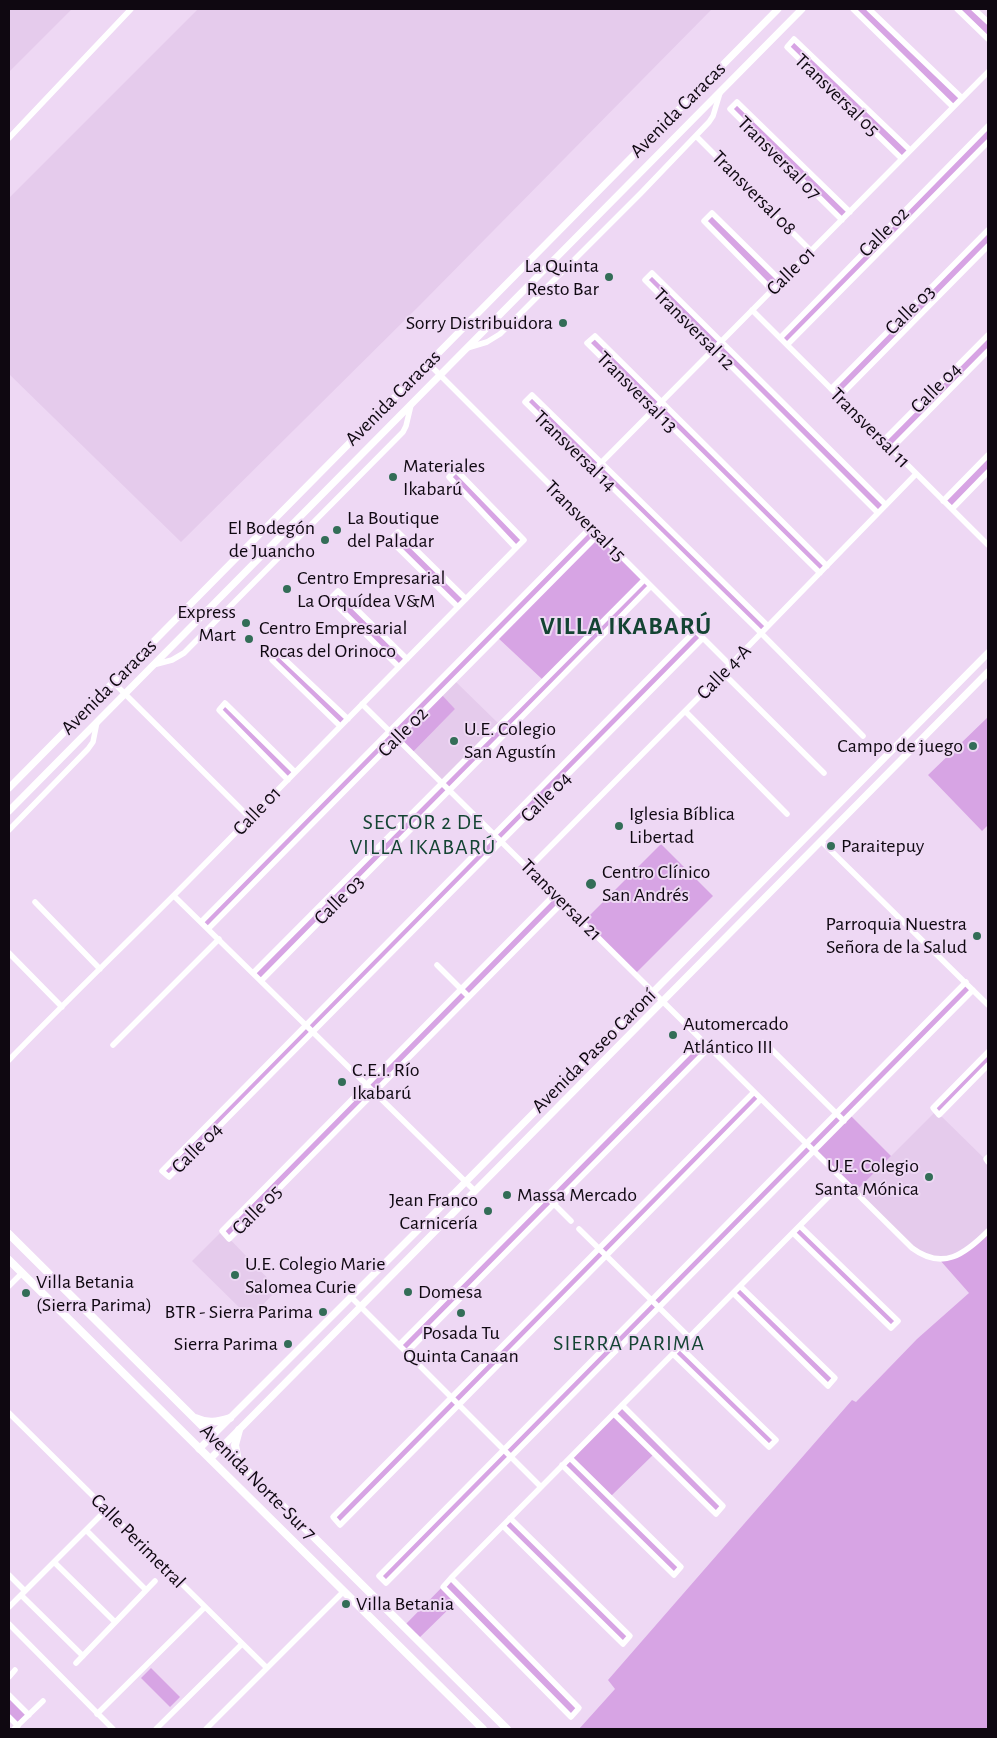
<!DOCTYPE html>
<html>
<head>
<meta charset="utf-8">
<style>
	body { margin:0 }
	#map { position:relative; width:997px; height:1738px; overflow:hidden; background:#eed8f4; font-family:"Alegreya Sans",sans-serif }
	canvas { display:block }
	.frame { position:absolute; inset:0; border:10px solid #0f0811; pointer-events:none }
</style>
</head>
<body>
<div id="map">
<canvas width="997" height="1738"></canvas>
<div class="frame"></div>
</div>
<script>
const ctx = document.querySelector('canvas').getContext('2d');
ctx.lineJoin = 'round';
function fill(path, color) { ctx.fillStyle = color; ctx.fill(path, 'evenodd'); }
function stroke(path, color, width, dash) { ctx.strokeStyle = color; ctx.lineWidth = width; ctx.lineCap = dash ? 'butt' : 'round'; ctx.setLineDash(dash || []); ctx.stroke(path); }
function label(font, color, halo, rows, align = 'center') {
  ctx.font = font + ' "Alegreya Sans",sans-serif'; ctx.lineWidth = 4; ctx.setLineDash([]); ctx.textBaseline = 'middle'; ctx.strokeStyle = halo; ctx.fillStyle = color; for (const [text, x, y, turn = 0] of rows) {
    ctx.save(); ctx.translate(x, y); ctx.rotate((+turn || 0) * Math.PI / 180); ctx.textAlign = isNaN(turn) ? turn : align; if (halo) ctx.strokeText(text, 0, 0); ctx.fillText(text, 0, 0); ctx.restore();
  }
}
fill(new Path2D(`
	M9 9H72L9 72Z
	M198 9H712L420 305 181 542 9 374V198Z
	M454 680 499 724 441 782 412 753 455 709 440 694Z
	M936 1111 988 1162V1231L953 1257H926L855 1192Z
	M222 1231 278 1289 250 1318 192 1261Z`), '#e5cbec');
fill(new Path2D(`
	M853 9H869L961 99 953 107Z
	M957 9H974L988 22V39Z
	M794 39 910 151 902 159 787 47Z
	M737 102 850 212 842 220 730 109Z
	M988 127V142L787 345 780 338Z
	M712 213 781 281 772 290 704 221Z
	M988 230V246L839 397 831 389Z
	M652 273 886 505 879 513 645 280Z
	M988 335V351L891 449 883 441Z
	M595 336 827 566 820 573 587 343Z
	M532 395 768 626 762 633 525 402Z
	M988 455V472L952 509 943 501Z
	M456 470 524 540 517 547 449 477Z
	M591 527 651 587 260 980 253 973 543 680 497 637 441 694 455 709 412 753 397 738 208 929 201 922Z
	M398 532 466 599 458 607 390 540Z
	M338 591 406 659 398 667 330 599Z
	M695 631 703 638 169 1177 162 1171Z
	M278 653 347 719 340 726 272 660Z
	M225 703 295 772 287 780 219 710Z
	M988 717V825L982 831 928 775Z
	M661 844 713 896 635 974 583 922Z
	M555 894 563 902 229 1238 222 1231Z
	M966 983 973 990 850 1115 891 1156 855 1192 814 1152 386 1583 379 1576Z
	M701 1040 709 1048 406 1353 399 1345Z
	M988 1052V1065L939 1115 933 1108Z
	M754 1092 761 1099 340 1525 333 1518Z
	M800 1226 898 1321 891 1328 793 1233Z
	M988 1231V1729H579L615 1689 608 1680 852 1400 856 1402 917 1339 969 1293 939 1259 952 1257Z
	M740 1286 835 1378 828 1386 733 1293Z
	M680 1347 776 1440 769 1447 673 1354Z
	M622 1405 723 1506 716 1514 654 1454 610 1497 681 1567 674 1575 562 1465Z
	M510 1518 630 1636 623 1644 503 1526Z
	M451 1578 579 1708 571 1717 457 1601 417 1640 404 1626Z
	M151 1668 180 1697 170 1707 141 1678Z
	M9 1695 29 1715 18 1726 9 1717Z`), '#d7a4e4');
stroke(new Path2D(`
	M853 9 953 107
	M869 9 962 98
	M957 9 988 39
	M974 9 988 22
	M696 136 811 251
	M9 138 131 9
	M902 159 787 47 794 39 910 150
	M842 220 730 109 737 102 850 212
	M772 290 704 221 712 213 781 281
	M752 310 988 545
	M780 338 988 126
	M787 345 988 142
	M467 348 487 342 500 334 641 193 709 122 713 116 720 93
	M428 363 730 665
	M831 389 988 230
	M839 397 988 246
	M883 441 988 335
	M891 449 988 351
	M594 470 988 72
	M943 501 988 455
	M952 509 988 472
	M878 513 645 280 652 273 886 505
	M820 573 587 343 595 336 827 566
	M458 607 390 540 398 532 466 599
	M768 626 532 395 525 402 756 628 863 736
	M695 631 162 1171 169 1177 703 638
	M153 665 172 660 184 653 403 432 406 426 411 405
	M399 667 330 599 338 591 407 659
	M723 673 824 773
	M114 683 250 818
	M362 704 912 1248C943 1271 965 1254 988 1231
	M685 711 787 814
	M340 726 272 660 278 653 348 719
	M288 780 219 710 225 703 295 772
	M9 830 88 749 93 742 97 722
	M821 841 988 1005
	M529 868 697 699 916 474
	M555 894 222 1231 229 1239 563 902
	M174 896 475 1191
	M35 902 100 969
	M201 922 591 527
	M208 929 598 535
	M9 953 62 1007
	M437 965 469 997
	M253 973 644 580
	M261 981 651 586
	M966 982 379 1576 386 1583 973 990
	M764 1042 844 1121
	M113 1045 219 939
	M988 1052 933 1108 939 1115 988 1065
	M9 1060C69 998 132 938 193 876 301 767 408 657 516 548L524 540 456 470 449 477 516 548
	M754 1092 333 1517 340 1525 761 1099
	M988 1157 986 1159 988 1162
	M546 1196 571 1221
	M579 1229 689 1337
	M793 1233 891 1328 898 1321 800 1226
	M9 1286 22 1273
	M733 1293 828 1386 835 1378 740 1286
	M351 1297 541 1487
	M399 1345 701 1040
	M406 1353 709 1048
	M673 1354 769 1447 776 1440 680 1347
	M9 1413 267 1668
	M614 1414 716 1514 723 1506 622 1405
	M562 1465 674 1575 681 1567 570 1458
	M503 1526 623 1644 630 1636 510 1518
	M86 1530 146 1590
	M54 1562 115 1622
	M9 1575 25 1591
	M451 1578 579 1708 571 1717 443 1587 451 1578 836 1189
	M21 1595 83 1656
	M9 1607 106 1510
	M9 1624 113 1729
	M76 1663 155 1581
	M9 1677 15 1670
	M9 1695 29 1715
	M97 1714 205 1607
	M9 1717 18 1726
	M14 1729 43 1701
	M156 1729 242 1644
	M206 1729 344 1591`), '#fff', 5.5);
stroke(new Path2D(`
	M9 788 778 9
	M9 811 802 9
	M199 1449 416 1232 988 653
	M210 1459 988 672`), '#fff', 7);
stroke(new Path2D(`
	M9 1234 507 1729
	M9 1260 483 1729
	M195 1418C208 1424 217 1422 230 1418
	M238 1461 235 1445 239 1430`), '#fff', 8);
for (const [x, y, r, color] of [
	[609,277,5,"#336d57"],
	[563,323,5,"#336d57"],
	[393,477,5,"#336d57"],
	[337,530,5,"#336d57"],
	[325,540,5,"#336d57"],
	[287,589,5,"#336d57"],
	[246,623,5,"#336d57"],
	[249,639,5,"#336d57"],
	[454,741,5,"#336d57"],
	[973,746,5,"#336d57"],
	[619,826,5,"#336d57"],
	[831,846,5,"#336d57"],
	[591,884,6,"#336d57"],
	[977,936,5,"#336d57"],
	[673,1035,5,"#336d57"],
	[342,1082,5,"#336d57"],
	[929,1177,5,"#336d57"],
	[507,1195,5,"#336d57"],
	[488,1211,5,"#336d57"],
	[235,1275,5,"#336d57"],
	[408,1292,5,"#336d57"],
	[26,1293,5,"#336d57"],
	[323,1312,5,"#336d57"],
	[461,1313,5,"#336d57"],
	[288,1344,5,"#336d57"],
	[346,1604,5,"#336d57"]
]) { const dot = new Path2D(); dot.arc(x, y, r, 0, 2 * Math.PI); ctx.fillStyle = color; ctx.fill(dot); stroke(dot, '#eed8f4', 2); }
label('20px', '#0f0811', '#eed8f4', [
	["Transversal 05",837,95,44],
	["Avenida Caracas",678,110,-45],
	["Transversal 07",779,158,45],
	["Transversal 08",754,193,45],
	["Calle 02",884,232,-45],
	["Calle 01",791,271,-45],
	["Calle 03",910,310,-45],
	["Transversal 12",694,329,45],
	["Calle 04",936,388,-45],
	["Transversal 13",637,392,45],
	["Avenida Caracas",393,398,-45],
	["Transversal 11",870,428,45],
	["Transversal 14",575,451,44],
	["Transversal 15",585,521,45],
	["Calle 4-A",724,672,-46],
	["Avenida Caracas",109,687,-45],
	["Calle 02",403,732,-45],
	["Calle 04",546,797,-45],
	["Calle 01",257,811,-46],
	["Calle 03",339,900,-45],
	["Transversal 21",561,900,45],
	["Avenida Paseo Caroní",594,1051,-45],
	["Calle 04",197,1148,-45],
	["Calle 05",257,1210,-45],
	["Avenida Norte-Sur 7",258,1482,45],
	["Calle Perimetral",138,1541,45]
]);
label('20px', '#0f0811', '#eed8f4', [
	["La Quinta",599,266,"right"],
	["Resto Bar",599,289,"right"],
	["Sorry Distribuidora",553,323,"right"],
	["Materiales",403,466],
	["Ikabarú",403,489],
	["La Boutique",347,518],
	["del Paladar",347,541],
	["El Bodegón",315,528,"right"],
	["de Juancho",315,551,"right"],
	["Centro Empresarial",297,578],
	["La Orquídea V&M",297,601],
	["Express",236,612,"right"],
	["Mart",236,635,"right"],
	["Centro Empresarial",259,628],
	["Rocas del Orinoco",259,651],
	["U.E. Colegio",464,729],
	["San Agustín",464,752],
	["Campo de juego",963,746,"right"],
	["Iglesia Bíblica",629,814],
	["Libertad",629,837],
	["Paraitepuy",841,846],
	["Centro Clínico",602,872],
	["San Andrés",602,895],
	["Parroquia Nuestra",967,924,"right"],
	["Señora de la Salud",967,947,"right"],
	["Automercado",683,1024],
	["Atlántico III",683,1047],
	["C.E.I. Río",352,1070],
	["Ikabarú",352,1093],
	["U.E. Colegio",919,1166,"right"],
	["Santa Mónica",919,1189,"right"],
	["Massa Mercado",517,1195],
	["Jean Franco",478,1200,"right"],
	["Carnicería",478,1223,"right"],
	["U.E. Colegio Marie",245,1264],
	["Salomea Curie",245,1287],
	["Villa Betania",36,1282],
	["(Sierra Parima)",36,1305],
	["Domesa",418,1292],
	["BTR - Sierra Parima",313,1312,"right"],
	["Posada Tu",461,1333,"center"],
	["Quinta Canaan",461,1356,"center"],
	["Sierra Parima",278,1344,"right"],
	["Villa Betania",356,1604]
], 'left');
ctx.letterSpacing = '1px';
label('22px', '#144433', '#eed8f4', [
	["SECTOR 2 DE",423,822],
	["VILLA IKABARÚ",423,847],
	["SIERRA PARIMA",629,1343]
]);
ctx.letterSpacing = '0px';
ctx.letterSpacing = '1px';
label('bold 25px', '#144433', '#eed8f4', [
	["VILLA IKABARÚ",626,626]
]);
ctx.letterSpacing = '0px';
</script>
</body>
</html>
